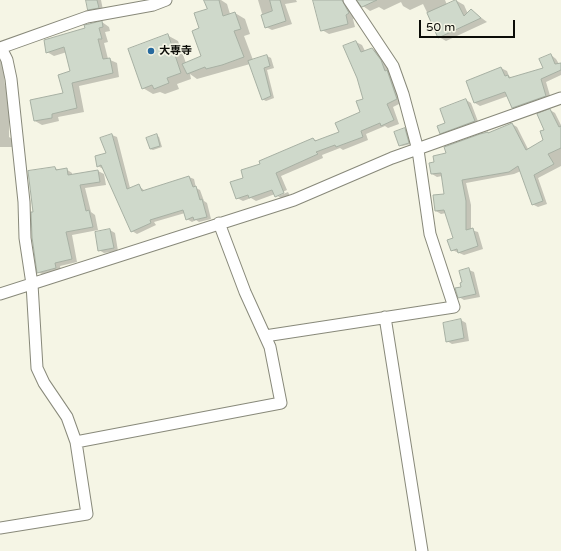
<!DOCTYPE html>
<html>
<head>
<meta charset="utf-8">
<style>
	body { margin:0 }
	#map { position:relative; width:561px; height:551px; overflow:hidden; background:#f5f5e5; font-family:"Varela Round",sans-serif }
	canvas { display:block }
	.scale { position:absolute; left:419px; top:20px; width:96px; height:18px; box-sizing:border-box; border:2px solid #0b0c07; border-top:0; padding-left:5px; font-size:12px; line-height:14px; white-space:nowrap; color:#0b0c07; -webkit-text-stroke:3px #f5f5e5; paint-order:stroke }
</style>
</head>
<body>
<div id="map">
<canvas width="561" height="551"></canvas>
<div class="scale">50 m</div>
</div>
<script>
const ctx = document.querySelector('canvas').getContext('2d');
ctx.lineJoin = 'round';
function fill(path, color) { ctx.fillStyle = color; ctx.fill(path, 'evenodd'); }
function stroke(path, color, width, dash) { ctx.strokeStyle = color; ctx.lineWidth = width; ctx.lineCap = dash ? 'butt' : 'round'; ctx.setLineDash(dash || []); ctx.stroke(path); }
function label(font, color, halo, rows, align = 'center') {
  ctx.font = font + ' "Varela Round","Noto Sans JP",sans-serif'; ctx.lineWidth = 3.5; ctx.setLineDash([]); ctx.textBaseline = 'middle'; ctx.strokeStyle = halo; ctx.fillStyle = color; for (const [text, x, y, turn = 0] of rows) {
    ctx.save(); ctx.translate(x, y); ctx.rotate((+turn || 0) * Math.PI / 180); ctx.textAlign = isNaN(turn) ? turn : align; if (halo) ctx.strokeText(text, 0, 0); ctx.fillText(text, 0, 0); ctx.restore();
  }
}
fill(new Path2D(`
	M87 0H101L103 10 94 12 89 9Z
	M210 0H221L227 4 230 14 235 13 245 19 250 34 244 36 253 60 267 56 271 58 274 68 267 70 274 98 266 101 262 99 250 64 197 79 190 74 191 79 177 84 179 89 165 94 160 92 153 94 143 88 167 35 178 41 186 63 203 57 201 29Z
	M258 0H296L297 2 285 4 292 24 272 30 266 27Z
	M314 0H352L356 17 353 19 355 27 329 34 322 30Z
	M358 0H445L447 5 457 1 464 5 468 14 471 10 487 22 446 41 439 37 423 4 410 10 403 6 401 2 384 10 379 7 370 11 363 6Z
	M102 22 109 27 110 31 105 32 108 42 104 43 108 59 117 63 119 77 79 86 84 112 58 117 59 121 42 125 35 121 64 94 71 72 67 52 54 56 47 52 86 28Z
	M356 42 362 45 365 51 372 49 378 52 387 65 403 102 393 107 399 124 388 128 385 126 366 134 368 140 343 150 340 148 322 155 323 158 281 176 287 190 278 194V196L288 192 290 196 282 199 275 194 256 201 251 198 243 201 237 198 245 178 262 164 313 139 318 141 341 132 362 113 364 99Z
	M551 55 556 59 559 64 561 63V75L546 82 551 99 519 110 513 107 508 96 480 106 475 103 468 81 501 68 507 71 509 76 512 78 545 68Z
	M0 61 3 63 5 86 9 88V137L14 140 15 147H0Z
	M466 100 471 103 479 124 446 136 441 133 446 123Z
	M550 110 555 113 561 125V166L538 178 547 204 538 207 532 204 521 171 514 174 466 183 471 205V230L478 232 483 249 464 255 452 250 454 239 446 213 441 214 436 211 445 195 442 176 437 177 432 174 435 163 447 154 512 124 517 127 528 149 545 140V130Z
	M405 129 407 131 411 144 402 146 400 145Z
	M112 135 117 137 130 188 139 186 145 191 189 177 194 179 196 188 200 190 204 201 207 203 211 219 199 222 196 220 192 222 187 219 185 213 154 222 156 225 137 234 132 231 103 169 98 166 107 153 102 138Z
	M156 135 159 137 162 147 153 150 150 149Z
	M55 168 59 170 66 169 72 173V175L98 171 104 174 106 185 85 188 91 212 95 215 98 230 72 235 77 262 60 266 61 271 44 275 38 272 34 213Z
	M110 230 115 233 118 251 104 253 99 250Z
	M469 270 474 272 480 297 464 300 459 297Z
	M461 320 466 323 469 341 452 344 447 341Z`), '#0003');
const building = new Path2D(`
	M86 0H97L99 8 88 10Z
	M204 0H219L223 16 235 12 241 29 234 31 244 57 222 65 206 69 205 67 187 74 182 64 201 56 192 31 199 28 194 13 207 9Z
	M270 0H280L286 21 265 28 261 15 272 11Z
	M313 0H342L349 13 346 15 348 24 321 31Z
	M357 0H377L362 7Z
	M456 0 464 16 471 9 481 18 438 38 427 13Z
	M102 21 103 27 99 28 102 39H98L103 59 110 58 113 73 72 83 77 108 52 114V118L34 121 30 100 63 93 58 75 70 71 64 47 46 53 44 40 85 28 84 25 89 24Z
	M168 34 181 73 167 78 169 83 154 89 152 85 142 89 128 49Z
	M356 41 361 52 372 48 381 60 385 71 387 70 397 99 387 104 394 120 381 126 380 123 361 131 363 137 336 147 335 145 316 152 318 154 276 173 284 193 275 197 272 190 249 198 248 195 236 199 230 182 243 178 241 170 260 164 259 161 313 138 315 141 339 132 335 123 360 112 356 101 363 99 357 78 343 46Z
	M551 54 555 64 561 63V70L541 79 546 96 512 108 505 92 474 103 466 81 501 67 505 76 508 75 509 78 543 68 539 59Z
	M267 55 270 66 264 68 271 96 262 100 248 61Z
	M466 99 475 121 440 134 437 126 445 123 440 109Z
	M550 109 559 127 561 126V148L548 154 554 164 534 175 543 201 532 205 518 166 509 172 462 180 466 201V230L473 228 478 246 458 253 457 249 451 251 447 240 453 238 444 210 435 211 433 195 444 194 441 173 431 174 429 163 434 162 433 156 446 153 444 147 480 134 488 132V133L512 123 526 150 543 140 540 131 544 130 537 114Z
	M405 128 409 143 399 146 394 132Z
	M112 134 127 189 139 184 142 191 189 176 193 187 196 186 200 200 202 199 207 217 194 220 193 217 186 220 183 210 150 220 151 223 131 232 101 165 97 167 95 156 106 153 100 138Z
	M157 134 160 146 150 149 146 138Z
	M55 167 56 170 67 168 68 175 98 170 100 182 80 185 86 211 89 210 93 227 66 232 72 259 55 263 56 268 37 273 32 237 31 212H33L28 171Z
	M110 229 114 248 98 251 95 232Z
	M469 268 476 294 458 298 455 288 461 287 460 283 462 282 459 271Z
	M461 319 464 338 446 342 443 323Z`);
fill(building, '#cfd9cb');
stroke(building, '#a7b0a3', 1);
const street = new Path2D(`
	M0 48 87 17 153 5 166 0
	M0 52H3L7 60 11 79 24 202 25 238 32 284 37 368 44 383 67 417 76 442 87 514 0 528
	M0 294 294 200 392 158 561 98
	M385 317 422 551
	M265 336 454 307 430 234 418 150 403 94 393 66 349 0
	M76 442 281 403 270 347 245 292 219 223`);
stroke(street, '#88897a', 13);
stroke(street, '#fff', 11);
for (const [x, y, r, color] of [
	[151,51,4,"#26699e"]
]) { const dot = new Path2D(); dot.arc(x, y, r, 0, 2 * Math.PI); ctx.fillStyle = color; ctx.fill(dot); stroke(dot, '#f5f5e5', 1.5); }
label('bold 11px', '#0b0c07', '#f5f5e5', [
	["大専寺",159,51]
], 'left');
</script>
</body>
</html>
